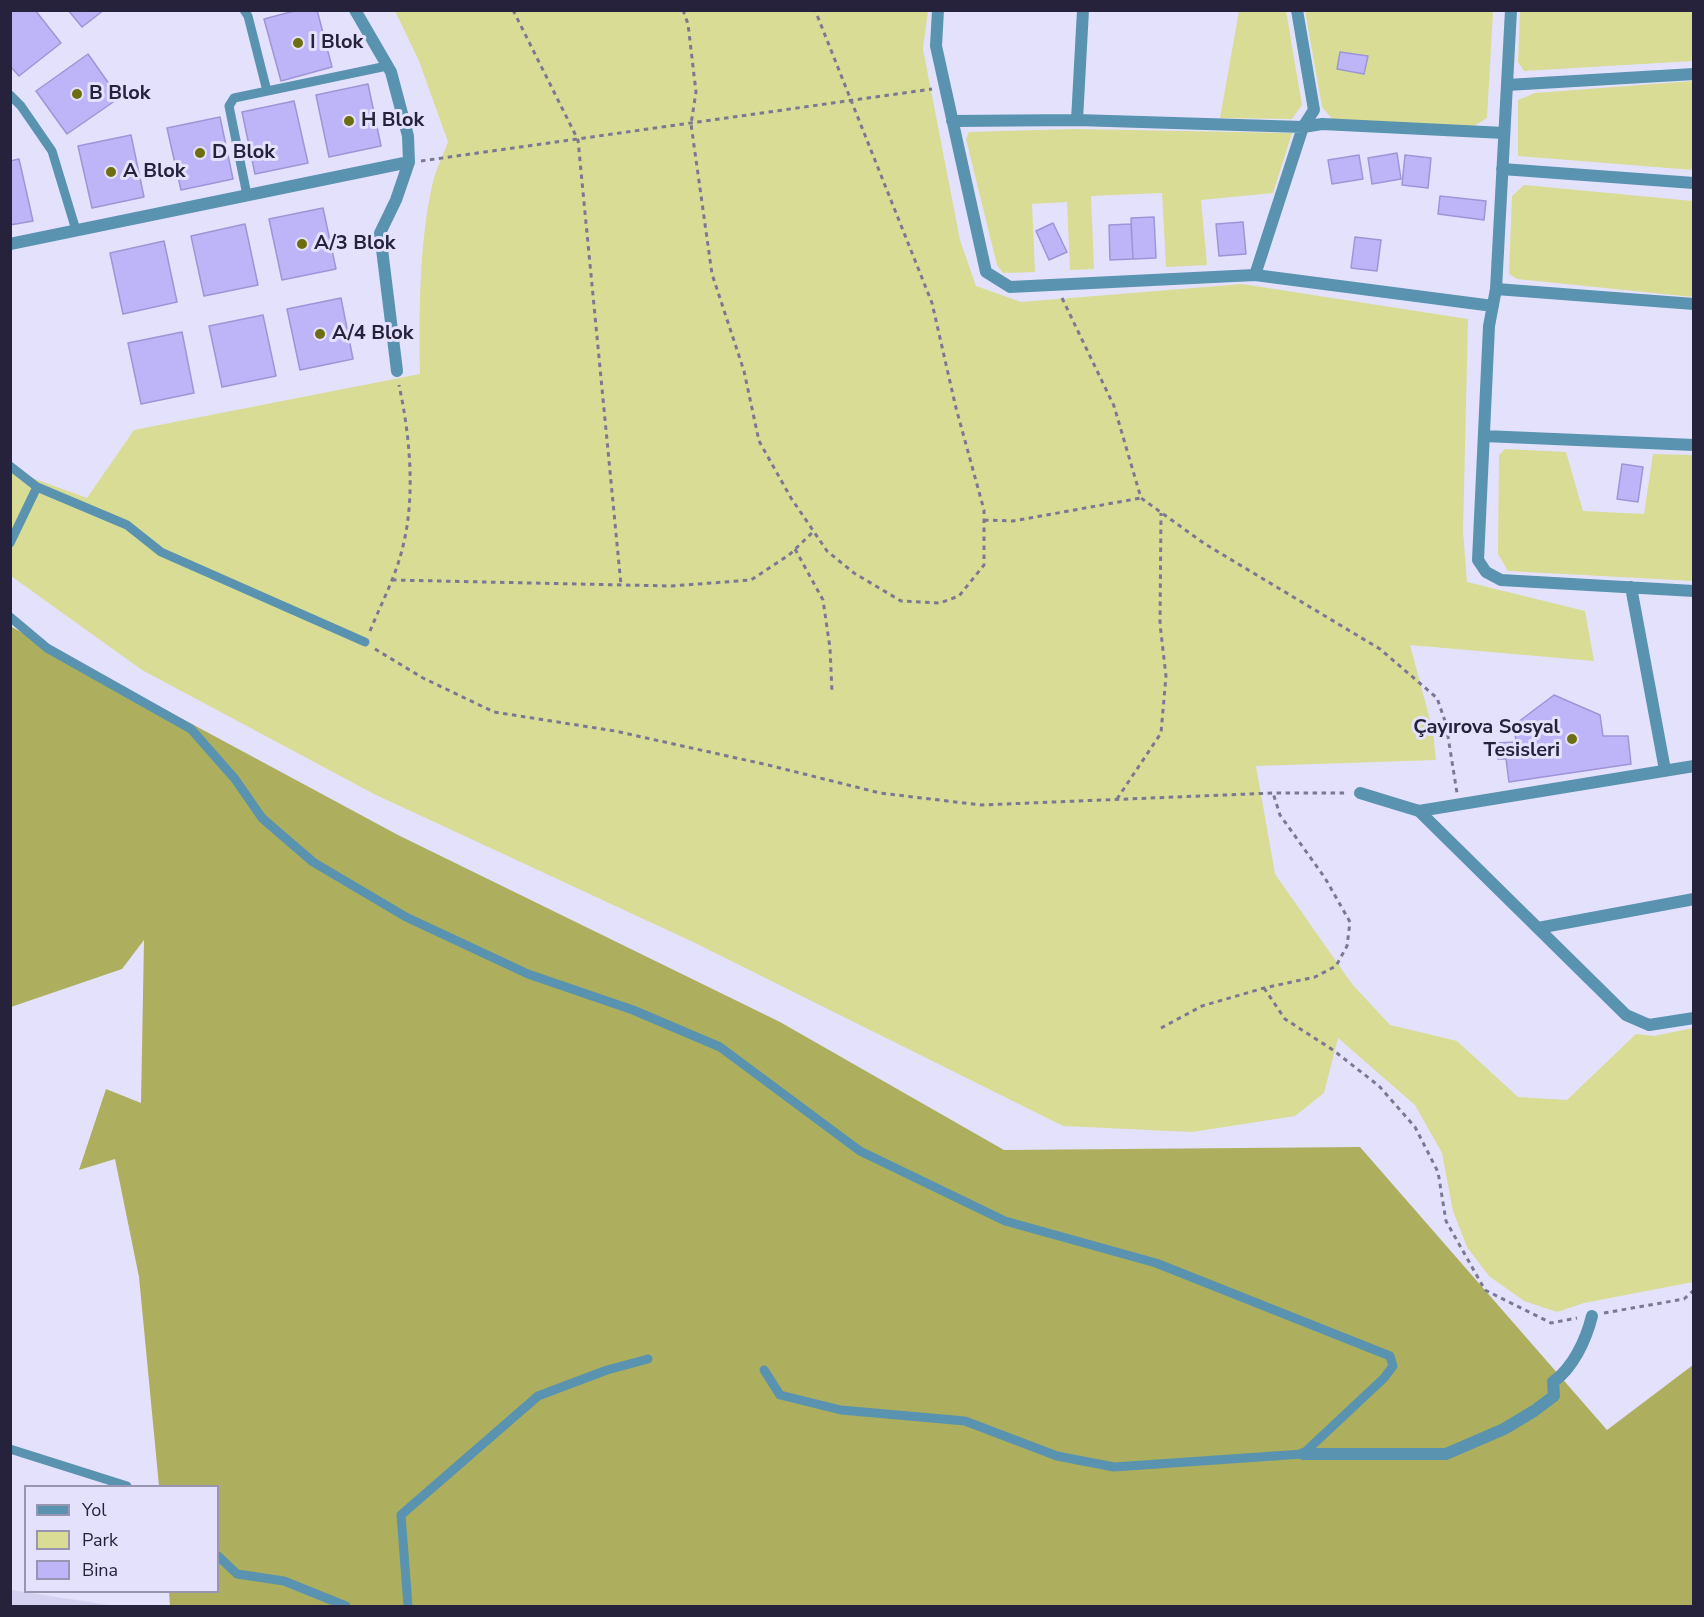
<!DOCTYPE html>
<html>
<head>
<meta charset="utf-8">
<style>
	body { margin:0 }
	#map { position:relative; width:1704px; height:1617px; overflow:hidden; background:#e4e1fd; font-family:"Nunito Sans",sans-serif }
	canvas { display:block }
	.frame { position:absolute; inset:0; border:12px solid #26223c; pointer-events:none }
	.legend { position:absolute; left:24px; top:1485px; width:195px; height:108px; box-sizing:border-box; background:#e4e1fd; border:2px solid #9895b0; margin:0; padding:8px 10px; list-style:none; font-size:18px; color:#26223c }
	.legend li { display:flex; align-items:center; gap:12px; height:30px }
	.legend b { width:30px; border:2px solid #9895b0 }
</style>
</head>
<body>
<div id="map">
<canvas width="1704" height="1617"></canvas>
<div class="frame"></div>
<ul class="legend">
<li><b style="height:8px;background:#5993af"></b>Yol</li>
<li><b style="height:16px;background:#d9dc94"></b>Park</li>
<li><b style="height:16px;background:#beb5f9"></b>Bina</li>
</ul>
</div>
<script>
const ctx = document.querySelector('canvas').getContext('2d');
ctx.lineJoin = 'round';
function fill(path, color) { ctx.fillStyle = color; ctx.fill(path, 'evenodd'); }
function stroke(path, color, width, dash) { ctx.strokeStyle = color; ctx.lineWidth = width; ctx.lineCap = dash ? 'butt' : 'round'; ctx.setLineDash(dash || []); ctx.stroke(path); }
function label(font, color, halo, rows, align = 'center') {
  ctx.font = font + ' "Nunito Sans",sans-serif'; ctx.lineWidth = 6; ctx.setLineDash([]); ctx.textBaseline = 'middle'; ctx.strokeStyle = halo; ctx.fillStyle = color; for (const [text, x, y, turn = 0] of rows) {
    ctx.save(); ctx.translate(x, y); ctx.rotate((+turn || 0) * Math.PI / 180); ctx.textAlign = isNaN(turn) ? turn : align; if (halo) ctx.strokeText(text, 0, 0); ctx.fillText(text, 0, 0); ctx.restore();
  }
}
fill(new Path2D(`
	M11 1590 115 1606H11Z`), '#d5d2f1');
fill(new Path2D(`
	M395 11H928L923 49 960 240 976 286 1021 302 1242 284 1468 319 1463 531 1467 582 1585 611 1594 661 1410 645 1433 731 1436 760 1256 766 1275 874 1352 984 1390 1025 1457 1041 1518 1097 1567 1100 1636 1034 1654 1036 1693 1028V1282L1584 1303 1557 1312 1524 1301 1489 1276 1467 1247 1453 1211 1442 1153 1415 1105 1338 1038 1324 1093 1295 1116 1192 1132 1063 1126 693 942 374 794 142 670 11 576 10 470 87 498 134 430 420 374C419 314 419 245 432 186 435 171 443 156 448 142L419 61Z
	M1239 11H1286L1302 105 1292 119 1220 118Z
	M1305 11H1490L1493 13 1487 118 1474 126 1333 120 1322 107Z
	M1520 11H1693V61L1524 71 1518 62Z
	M1693 81V170L1518 156V100L1535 93Z
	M1074 129 1292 133 1273 193 1201 200 1207 265 1166 267 1162 193 1091 196 1094 269 1070 270 1067 202 1032 204 1035 272 1003 273 997 265 966 139 969 132Z
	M1524 185 1693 201V297L1517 279 1509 274 1512 196Z
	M1505 449 1566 452 1583 511 1644 514 1653 454 1693 455V581L1508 571 1498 554 1499 455Z`), '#d9dc94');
fill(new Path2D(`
	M10 626 398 835 780 1022 1004 1150 1360 1147 1607 1430 1693 1365V1606H170L169 1592H218V1486H159L139 1277 115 1159 79 1170 106 1089 141 1103 144 940 122 969 11 1007Z`), '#adaf5e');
const building = new Path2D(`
	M10 10H35L61 43 19 76 10 66Z
	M68 10H104L82 27Z
	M298 10H317L332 67 281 81 264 19Z
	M1340 52 1368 56 1364 74 1337 69Z
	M88 54 119 98 67 134 36 91Z
	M368 84 381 146 329 157 316 95Z
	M294 101 308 163 255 174 242 112Z
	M220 117 233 179 181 190 167 128Z
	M131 135 144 197 92 208 78 146Z
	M1397 153 1401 179 1372 184 1368 158Z
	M1359 155 1363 179 1332 184 1328 160Z
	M1405 155 1431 158 1428 188 1402 185Z
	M19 159 33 221 10 225V161Z
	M1440 196 1486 201 1484 220 1438 214Z
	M323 208 336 269 282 280 269 219Z
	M1154 217 1156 258 1133 259 1131 218Z
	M1243 222 1246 254 1219 256 1216 224Z
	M1053 223 1067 252 1049 260 1036 231Z
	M245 224 258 285 204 296 191 236Z
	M1131 224 1133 259 1110 260 1109 225Z
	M1355 237 1381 240 1377 271 1351 268Z
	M164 241 177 302 123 314 110 253Z
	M341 298 353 359 300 370 287 309Z
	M263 315 276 376 222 387 209 326Z
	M182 332 194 393 141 404 128 343Z
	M1622 464 1643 467 1638 502 1617 499Z
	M1554 695 1600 715 1603 736H1628L1631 764 1509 782 1506 759H1498L1495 743 1516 742 1514 725Z`);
fill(building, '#beb5f9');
stroke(building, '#9e95d7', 1.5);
stroke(new Path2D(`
	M513 10 578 140 621 585
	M683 10 688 24 696 92 691 124 712 274 744 371 759 441 791 498 827 551 854 573 901 601 940 603 959 596 984 565V510L956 408 932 303 815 10
	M421 161 932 89
	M1062 298 1114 406 1141 498 1205 544 1380 649 1437 698 1446 724 1457 793
	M984 520 1013 521 1141 498
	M795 549 823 600 830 648 832 692
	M392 580 671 586 751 580 789 555 814 531
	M370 631C381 604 395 578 402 550 416 498 410 436 399 385
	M375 649 423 678 494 712 615 731 768 765 880 793 981 805 1273 793H1348
	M1117 799 1161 733 1166 676 1160 624 1161 513
	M1264 988 1285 1019 1333 1050 1379 1086 1415 1127 1438 1172 1446 1221 1485 1290 1551 1323 1577 1318
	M1161 1028 1202 1006 1264 988 1315 977 1336 966 1347 946 1350 922 1325 878 1280 815 1273 793
	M1604 1313 1684 1299 1694 1290`), '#7c7893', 3, [4.5, 4.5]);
stroke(new Path2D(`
	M244 10 248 16 267 91
	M10 95 21 106 52 151 76 230
	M247 195 229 106 234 98 387 66
	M10 466 37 487 127 525 161 552 365 642
	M10 543 37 487
	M10 617 47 648 191 729 235 779 262 818 313 862 406 917 528 974 633 1010 720 1047 860 1151 1005 1221 1156 1263 1390 1356 1393 1366 1384 1378 1303 1454 1114 1467 1057 1456 965 1421 841 1410 780 1395 764 1370
	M10 1449 127 1486
	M218 1556 237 1574 284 1581 346 1606
	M408 1606 401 1515 538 1396 607 1370 648 1359`), '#5993af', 9);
stroke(new Path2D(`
	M938 10 936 46 986 272 1010 287 1255 275 1493 306
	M1511 10 1496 289 1489 326 1478 560 1486 572 1501 580 1694 591
	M1507 85 1694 74
	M1077 120 1083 10
	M952 121 1077 120 1303 127 1322 124 1504 133
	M1502 169 1694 183
	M10 244 409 162 408 136 391 72 355 10
	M1255 275 1303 127 1314 110 1297 10
	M1496 289 1694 304
	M397 371 380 233 396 200 409 162
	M1484 436 1694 445
	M1631 587 1665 770
	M1360 793 1419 811 1694 766
	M1419 811 1626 1015 1649 1025 1694 1018
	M1538 928 1694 899
	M1303 1454H1446L1504 1429 1534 1411 1554 1396 1553 1382C1573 1368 1586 1340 1592 1316`), '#5993af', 12);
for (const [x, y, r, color] of [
	[298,43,6,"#6d6e10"],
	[77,94,6,"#6d6e10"],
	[349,121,6,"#6d6e10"],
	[200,153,6,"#6d6e10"],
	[111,172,6,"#6d6e10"],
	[302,244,6,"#6d6e10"],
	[320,334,6,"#6d6e10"],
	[1572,739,6,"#6d6e10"]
]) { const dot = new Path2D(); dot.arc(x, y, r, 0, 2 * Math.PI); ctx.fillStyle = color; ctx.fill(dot); stroke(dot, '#e4e1fd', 2); }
label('bold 20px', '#26223c', '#e4e1fd', [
	["I Blok",310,43],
	["B Blok",89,94],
	["H Blok",361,121],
	["D Blok",212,153],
	["A Blok",123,172],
	["A/3 Blok",314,244],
	["A/4 Blok",332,334],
	["Çayırova Sosyal",1560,728,"right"],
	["Tesisleri",1560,751,"right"]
], 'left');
</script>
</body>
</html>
